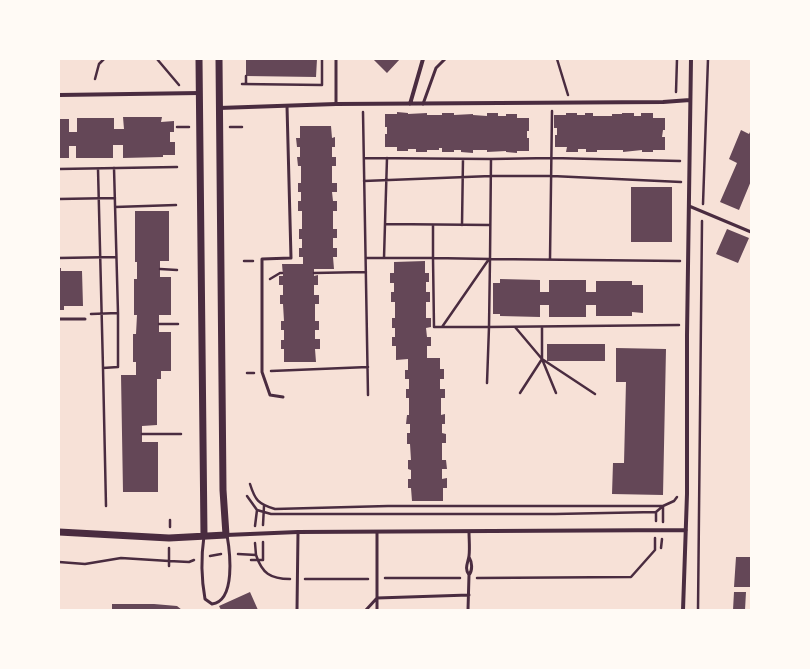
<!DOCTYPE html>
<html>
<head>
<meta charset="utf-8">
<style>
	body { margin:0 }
	#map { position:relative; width:810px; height:669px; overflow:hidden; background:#f7e1d7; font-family:"Golos Text",sans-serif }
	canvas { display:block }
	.frame { position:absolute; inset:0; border:60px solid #fffaf5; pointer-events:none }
</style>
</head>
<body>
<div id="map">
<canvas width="810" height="669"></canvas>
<div class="frame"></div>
</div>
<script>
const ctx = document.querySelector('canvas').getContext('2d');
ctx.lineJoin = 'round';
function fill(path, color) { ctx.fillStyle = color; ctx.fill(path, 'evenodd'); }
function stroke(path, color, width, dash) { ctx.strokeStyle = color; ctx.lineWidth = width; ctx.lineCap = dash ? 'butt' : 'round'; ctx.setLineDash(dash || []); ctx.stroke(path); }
fill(new Path2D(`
	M246 59H317L316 77 246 76Z
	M373 59H400L387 73Z
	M397 112 408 113V114L427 113V115H442V113H454V115L473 114V115L487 116V113H498V116H506V114H517V118H529V131H527V138H529V151H517V153L506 152V151L487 152V150H473V153L461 152V150H454V152H442V148H439V150H427V152H416V149H408V151H397V147H385V134H387V127H385V114H397Z
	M566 113H577V115H585V113H593V116H612V114H622V113H634V116H641V113H653V118H665V130H663L662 137H665V150H653V152H642V150L623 152V150H597V152H586V149H578V152H566L567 147H555V135H557V128H554V115H566Z
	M123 117H162L161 122 174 121V132H170V142H175V155H163V157L123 158V145H113V158H76V146H69V158H59V119H69V132H77V118H114V129H124Z
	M300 126H331L332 138 335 137V147H332V157H336V166H332V183H337V192H332L333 201H337V211H333V229H337V238H333V248H337V257H333L334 269H314V276L318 275V285H314V295H319V304H315V321H319V330H315V339H320V349H315L316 362H284V349H281V340H284V330H281V321H284L283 304H280V295H283V285H279V276H283L282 264H303V257H299V248H302V239H299V229H302V211H298V201H301V192H298V183H301V166H298L297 157H300V147H297L296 138H300Z
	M741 130 749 134 751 130V181L739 210 720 202 737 163 729 159Z
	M631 187H672V242H631Z
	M135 211H169V261H160V277H171V315H159V332H171V371H161V379H157V425L142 426V442H158V492H123L121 375H136V362H133V334H136L137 315H134V279H137V262H135Z
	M727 229 749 238 738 263 716 254Z
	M425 261V273H429V282H426V292H430V302H426V318H431V327L426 328 427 337H431V346H427V358H440V369H444V379H440V389H445V398H441V415L445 414V424H442V433L446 434V443H442V460H446L447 469H442V479L447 478V488H443V501H412L411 488H408V479H411V470L408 469V460H411L410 444H407V433H410V424H406L407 415H409V398H406V389H409V379H405V370H408V359L396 360V346H392V337H395V328H392V318H395V302H391V292H394V283H390V273H394V262Z
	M59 268H61V271H82L83 306H64V310H59Z
	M500 279 540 280V292H549V280H586V292H596V281H632V285H643V313L632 312V316H596V305H586V317H549V305H540V317L500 316V314H493V283H500Z
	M547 344H605V361H547Z
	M616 348 666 349 663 495 612 494 613 463H624L626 382H616Z
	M736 557H751V587H734Z
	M250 592 258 610H221L219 606Z
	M734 592H746L745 610H733Z
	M112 604H154L177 606 182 610H112Z`), '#644757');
stroke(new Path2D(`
	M157 59 179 85
	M557 59 568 95
	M246 76V84
	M95 79 99 64 104 59
	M242 84 322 85V59
	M676 92 677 59
	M363 112 368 395
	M177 127H189
	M230 127H242
	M364 158 491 159 490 259 680 261
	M491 159 552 158 680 161
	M114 168 118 313
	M59 169 177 167
	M98 169 103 368
	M364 181 491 176H552L681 182
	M59 199 115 198
	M703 204 708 59
	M115 207 176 205
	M385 224 387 158
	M433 225V258L490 259 489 327 679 325
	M462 225 463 159
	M59 258 116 257
	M366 258H433L434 327H489L487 383
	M384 258 385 224 490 225
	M550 259 552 111
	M244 261H253
	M160 269 177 270
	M314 273 366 272
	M270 279 280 273H282
	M91 314 118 313V367L103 368 106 506
	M159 324H178
	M442 327 489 259
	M515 327 542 359 595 394
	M542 327V359L556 393
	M271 371 368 367
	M247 373H254
	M520 393 542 359
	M142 434H181
	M250 484C255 500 258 504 275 509L388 506H663L674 501 677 497
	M247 496 257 510 271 514H555L656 512 663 506
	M656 521V512
	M663 522V507
	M263 525 264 506
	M255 526 257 510
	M170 527V520
	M255 543 256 555
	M661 548 662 539
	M238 554 256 555C262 573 270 579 290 579
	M210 556 221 554
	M251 560H263V542
	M59 562 85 564 121 558 169 561 189 562 194 560
	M169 566V548
	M385 578H460
	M477 578 631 577 655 550V538
	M305 579H368
	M698 610 702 221`), '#4a2c40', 2.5);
stroke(new Path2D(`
	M336 59V104
	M423 104 436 68 445 59
	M689 206 751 232
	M59 319H85
	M283 397 270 395 262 372V259L291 258 287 106
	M377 532V610
	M204 536C201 557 201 577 205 599L212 604C236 601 230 552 227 535
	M469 575C473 570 472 562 469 557
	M297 610 298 532
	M366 610 377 598 469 595
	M468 610 469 575C464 568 468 563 469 556 470 548 469 539 469 532`), '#4a2c40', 3);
stroke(new Path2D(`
	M59 95 200 93
	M410 104 423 59
	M219 108 336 104 663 102 690 100
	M226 535 298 532 686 530
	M683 610 687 494V335L691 59`), '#4a2c40', 4);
stroke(new Path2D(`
	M199 59 204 536
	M59 532 169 538 226 535 223 490 219 59`), '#4a2c40', 7);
</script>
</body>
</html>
